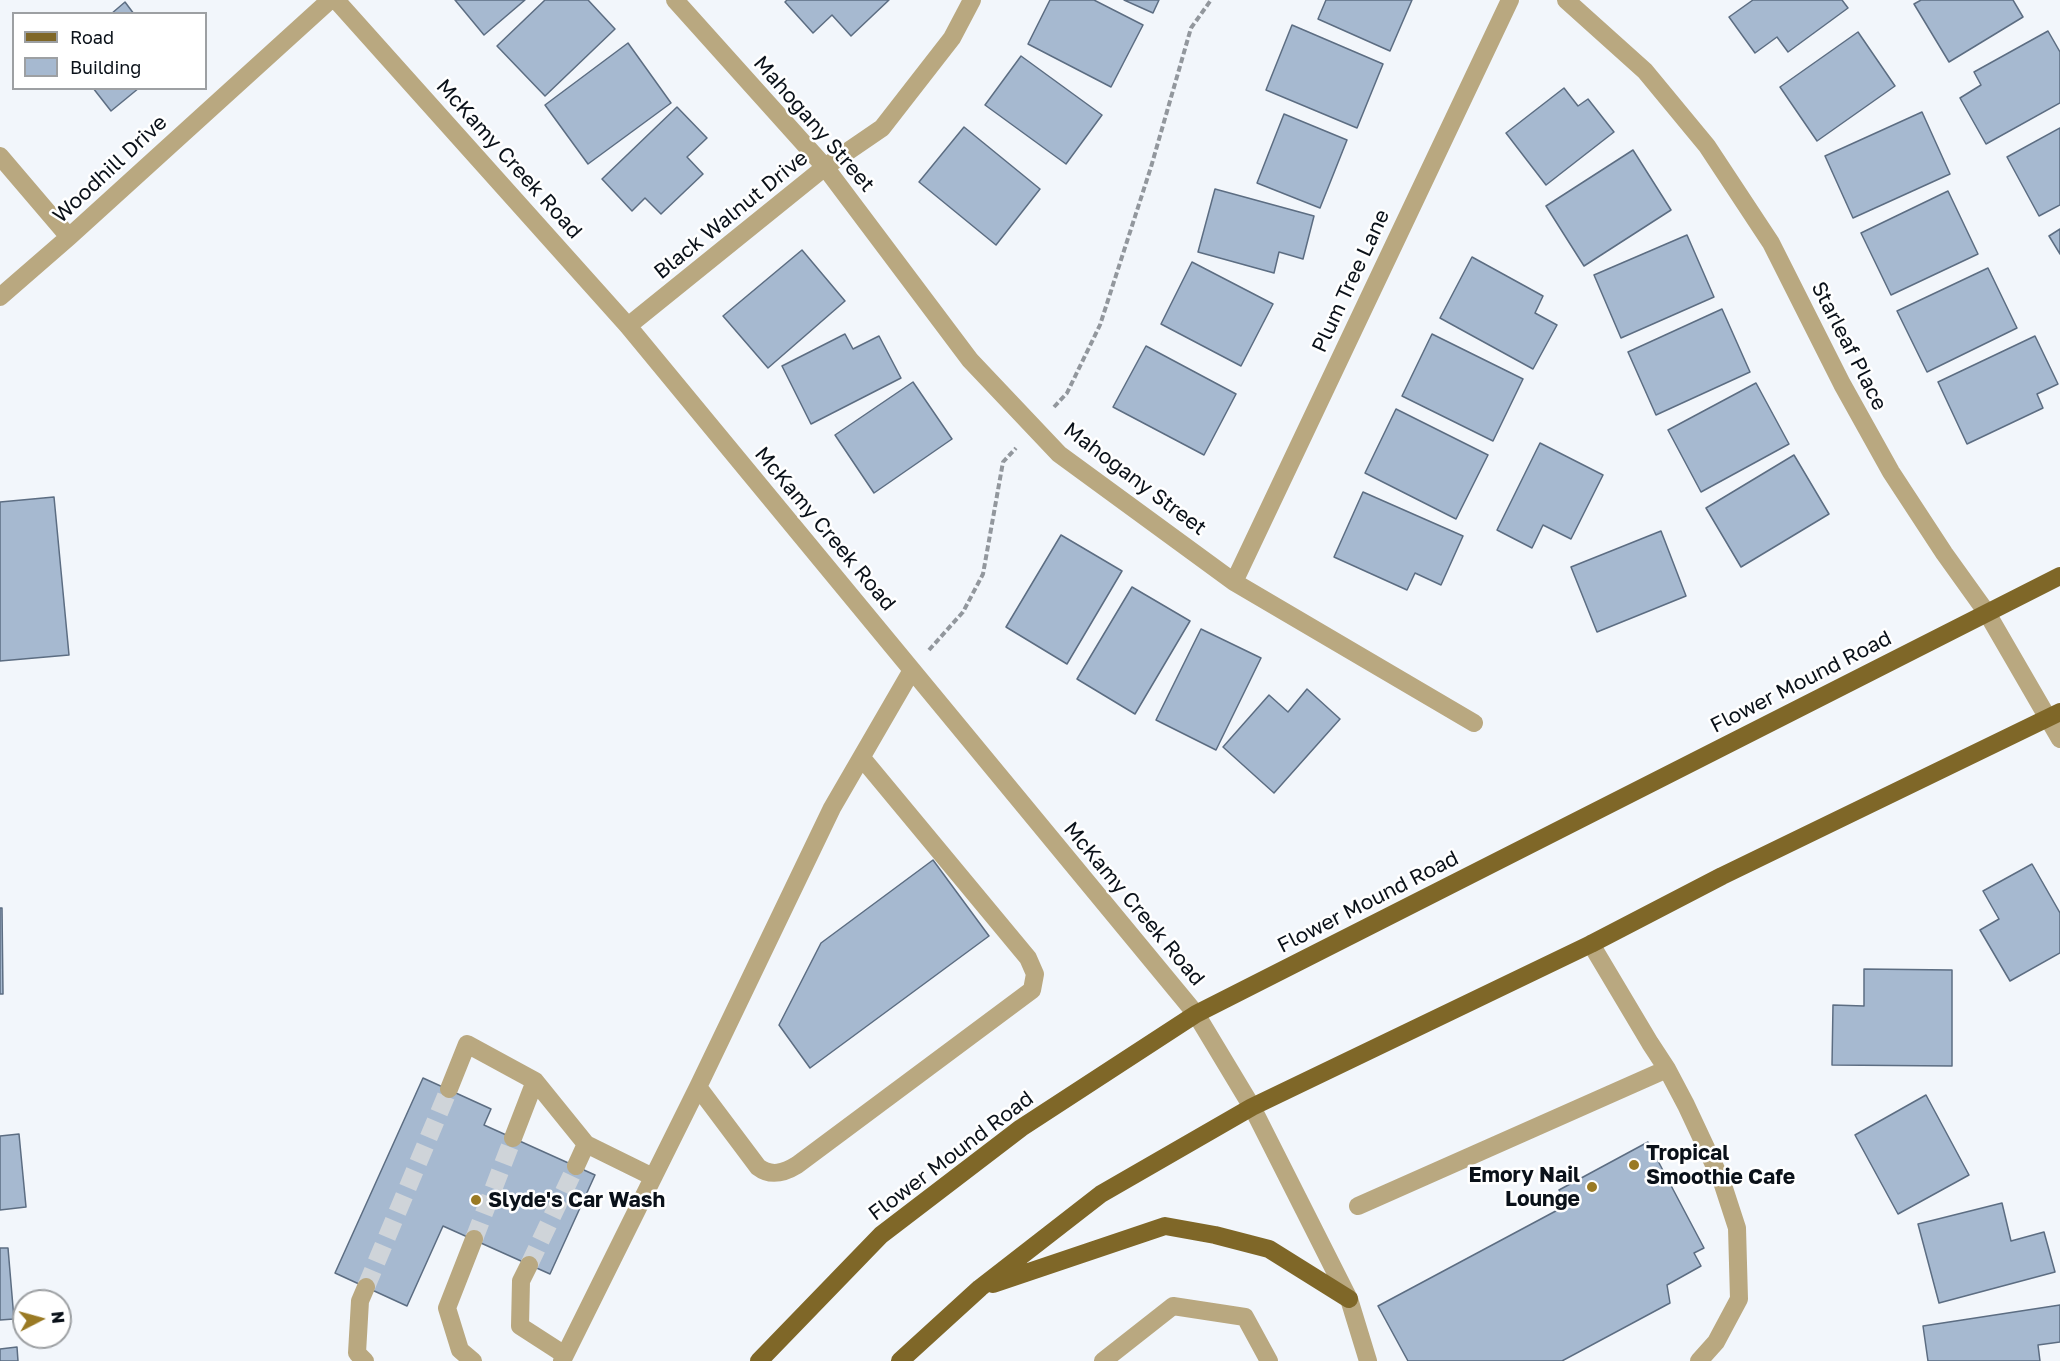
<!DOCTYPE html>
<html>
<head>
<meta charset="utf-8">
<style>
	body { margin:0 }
	#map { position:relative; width:2060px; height:1361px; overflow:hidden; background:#f2f6fb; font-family:"Golos Text",sans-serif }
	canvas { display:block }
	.legend { position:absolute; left:12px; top:12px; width:195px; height:78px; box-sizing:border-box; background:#fff; border:2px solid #9da0a3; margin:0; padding:8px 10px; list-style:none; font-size:18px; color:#0a1119 }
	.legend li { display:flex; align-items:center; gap:12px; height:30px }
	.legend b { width:30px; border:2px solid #9da0a3 }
	.north { position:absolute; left:12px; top:1289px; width:60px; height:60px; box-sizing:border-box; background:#fff; border:2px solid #9da0a3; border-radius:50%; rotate:84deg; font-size:16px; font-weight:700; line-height:24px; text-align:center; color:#0a1119 }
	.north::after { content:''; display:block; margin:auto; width:21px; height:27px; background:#9a7a24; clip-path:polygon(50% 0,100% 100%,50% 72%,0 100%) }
</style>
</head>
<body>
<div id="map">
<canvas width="2060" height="1361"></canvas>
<ul class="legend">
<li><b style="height:8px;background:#7f6728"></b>Road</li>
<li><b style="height:16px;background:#a6b9d0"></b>Building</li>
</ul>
<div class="north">N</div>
</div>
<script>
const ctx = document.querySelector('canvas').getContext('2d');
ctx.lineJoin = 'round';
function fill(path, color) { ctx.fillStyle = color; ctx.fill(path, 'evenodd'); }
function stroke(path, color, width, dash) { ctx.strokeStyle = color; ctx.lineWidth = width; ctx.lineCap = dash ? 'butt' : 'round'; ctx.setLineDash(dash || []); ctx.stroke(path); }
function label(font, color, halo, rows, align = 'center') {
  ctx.font = font + ' "Golos Text",sans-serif'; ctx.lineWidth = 5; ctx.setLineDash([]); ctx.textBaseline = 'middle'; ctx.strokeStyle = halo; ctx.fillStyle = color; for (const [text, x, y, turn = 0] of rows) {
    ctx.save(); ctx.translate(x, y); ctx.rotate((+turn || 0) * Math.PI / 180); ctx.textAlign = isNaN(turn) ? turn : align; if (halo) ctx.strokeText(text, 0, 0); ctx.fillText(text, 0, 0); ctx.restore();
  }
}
const building = new Path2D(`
	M455 0H525L484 35Z
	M545 0H588L615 29 545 96 497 46Z
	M787 0H889L851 36 832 15 813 33 785 2Z
	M1050 0H1094L1143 25 1111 87 1028 44Z
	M1124 0H1159L1153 13Z
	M1326 0H1412L1390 51 1318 19Z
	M1753 0H1842L1848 8 1788 52 1777 37 1755 53 1729 17Z
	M1921 0H2013L2023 17 1949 62 1914 4Z
	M125 2 134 14H111Z
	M1292 25 1383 64 1357 128 1266 90Z
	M2048 31 2060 52V103L1986 144 1960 98 1981 85 1974 72Z
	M1858 32 1895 86 1817 141 1780 87Z
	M628 43 671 103 588 164 545 105Z
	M1021 56 1102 115 1066 164 985 105Z
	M93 88H139L111 111Z
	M1564 88 1578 106 1588 99 1614 132 1546 185 1506 133Z
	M677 107 707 138 687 157 703 174 661 214 645 198 632 211 602 179Z
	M1922 112 1950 174 1853 218 1825 156Z
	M1284 114 1347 140 1320 208 1257 183Z
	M964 127 1040 189 996 245 919 182Z
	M2060 128V205L2039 216 2007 157Z
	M1633 150 1671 210 1584 266 1546 206Z
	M1215 189 1314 216 1303 259 1279 252 1274 273 1198 252Z
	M1948 191 1978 254 1891 295 1861 233Z
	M2060 229V254L2049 236Z
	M1687 235 1714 297 1621 338 1594 275Z
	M802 250 845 301 768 368 723 316Z
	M1472 257 1543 296 1535 313 1557 325 1533 369 1440 318Z
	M1192 262 1273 304 1241 366 1161 324Z
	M1988 268 2017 328 1927 372 1897 311Z
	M1722 309 1750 372 1656 415 1628 352Z
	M845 334 853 349 879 336 901 378 811 424 782 366Z
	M1432 334 1523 379 1493 441 1402 396Z
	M2035 336 2058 384 2037 394 2043 408 1967 444 1938 382Z
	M1146 346 1236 394 1204 455 1113 407Z
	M913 382 952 439 874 493 835 435Z
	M1756 383 1789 444 1701 492 1668 430Z
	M1396 409 1488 455 1456 519 1365 473Z
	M1540 443 1603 475 1571 539 1543 525 1532 548 1497 530Z
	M1794 455 1829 514 1741 567 1706 508Z
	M1363 492 1463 536 1441 585 1415 573 1407 590 1334 557Z
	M54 497 69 655 0 661V502Z
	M1661 531 1686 596 1597 632 1571 567Z
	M1061 535 1122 571 1067 664 1006 627Z
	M1132 587 1190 621 1135 714 1077 679Z
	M1201 629 1261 658 1216 750 1156 720Z
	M1307 689 1340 719 1274 793 1223 747 1269 695 1288 712Z
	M933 860 989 936 810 1068 779 1025 821 943Z
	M2032 864 2060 913V953L2010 981 1980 930 1999 919 1983 891Z
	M0 908H2L3 994H0Z
	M1864 969 1952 970V1066L1832 1065 1833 1005 1864 1006Z
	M423 1078 491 1109 484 1125 595 1175 550 1274 443 1226 407 1306 335 1273Z
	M1926 1095 1969 1175 1898 1214 1855 1135Z
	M19 1134 26 1207 0 1210V1136Z
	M1648 1142 1704 1248 1694 1253 1701 1266 1667 1285 1670 1303 1562 1361H1408L1378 1306 1567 1205 1559 1190Z
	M2002 1203 2011 1241 2044 1232 2055 1272 1939 1303 1918 1224Z
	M0 1248H8L14 1319 0 1320Z
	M2060 1305V1342L2038 1345 2040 1361H1928L1923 1326Z
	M17 1347 18 1361H0V1349Z`);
fill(building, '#a6b9d0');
stroke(building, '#5c6d82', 1.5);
stroke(new Path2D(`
	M474 1239 513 1138
	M529 1265 576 1166
	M366 1287 449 1089`), '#cfd4d9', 18, [18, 9]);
stroke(new Path2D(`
	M1054 407 1067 393 1100 325 1151 167 1191 28 1211 0
	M929 650 963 612 983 574 1003 462 1016 448`), '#92979d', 4, [6, 3]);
stroke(new Path2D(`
	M336 0 628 326 1196 1014 1252 1107 1349 1299 1368 1361
	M675 0 825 167 970 360 1059 454 1234 582 1474 723
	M1566 0 1645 71 1707 146 1771 243 1842 384 1891 472 1944 553 1987 613 2060 739
	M0 156 69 237
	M0 297 69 237 330 0
	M628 326 825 167 882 128 952 38 972 0
	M1234 582 1510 0
	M1591 944 1650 1043 1667 1069 1686 1105 1722 1182 1737 1228 1739 1299 1716 1342 1699 1361
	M698 1087 758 1167C771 1177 784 1173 797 1165L1032 990 1035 974 1028 958 862 758
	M449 1089 467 1044 535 1081 586 1144 653 1177
	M513 1138 535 1081
	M576 1166 586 1144
	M1358 1206 1667 1069
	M529 1265 521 1281 520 1326 565 1355
	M365 1361 357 1353 360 1301 366 1287
	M473 1361 460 1350 447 1308 474 1239
	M562 1361 698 1087 832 808 912 670
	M1103 1361 1173 1306 1245 1317 1269 1361`), '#b9a880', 18);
stroke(new Path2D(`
	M993 1284 1165 1226 1215 1235 1269 1249 1349 1299
	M759 1361 881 1235 1021 1128 1196 1014 2060 576
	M900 1361 980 1288 1101 1194 1252 1107 1591 944 1722 876 2060 712`), '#7f6728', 18);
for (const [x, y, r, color] of [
	[1634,1165,6,"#9a7a24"],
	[1592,1187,6,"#9a7a24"],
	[476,1200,6,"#9a7a24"]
]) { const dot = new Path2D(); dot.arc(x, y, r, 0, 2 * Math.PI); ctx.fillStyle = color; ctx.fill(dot); stroke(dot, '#fff', 2); }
label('21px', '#0a1119', '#fff', [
	["Mahogany Street",814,124,49],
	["McKamy Creek Road",509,159,48],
	["Woodhill Drive",110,169,-43],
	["Black Walnut Drive",731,215,-39],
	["Plum Tree Lane",1351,281,-65],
	["Starleaf Place",1849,346,63],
	["Mahogany Street",1135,479,37],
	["McKamy Creek Road",825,529,50],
	["Flower Mound Road",1801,682,-27],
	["Flower Mound Road",1368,902,-27],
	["McKamy Creek Road",1134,904,50],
	["Flower Mound Road",951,1156,-37]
]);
label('bold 21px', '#0a1119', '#fff', [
	["Tropical",1646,1153],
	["Smoothie Cafe",1646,1177],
	["Emory Nail",1580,1175,"right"],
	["Lounge",1580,1199,"right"],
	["Slyde's Car Wash",488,1200]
], 'left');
</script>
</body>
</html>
